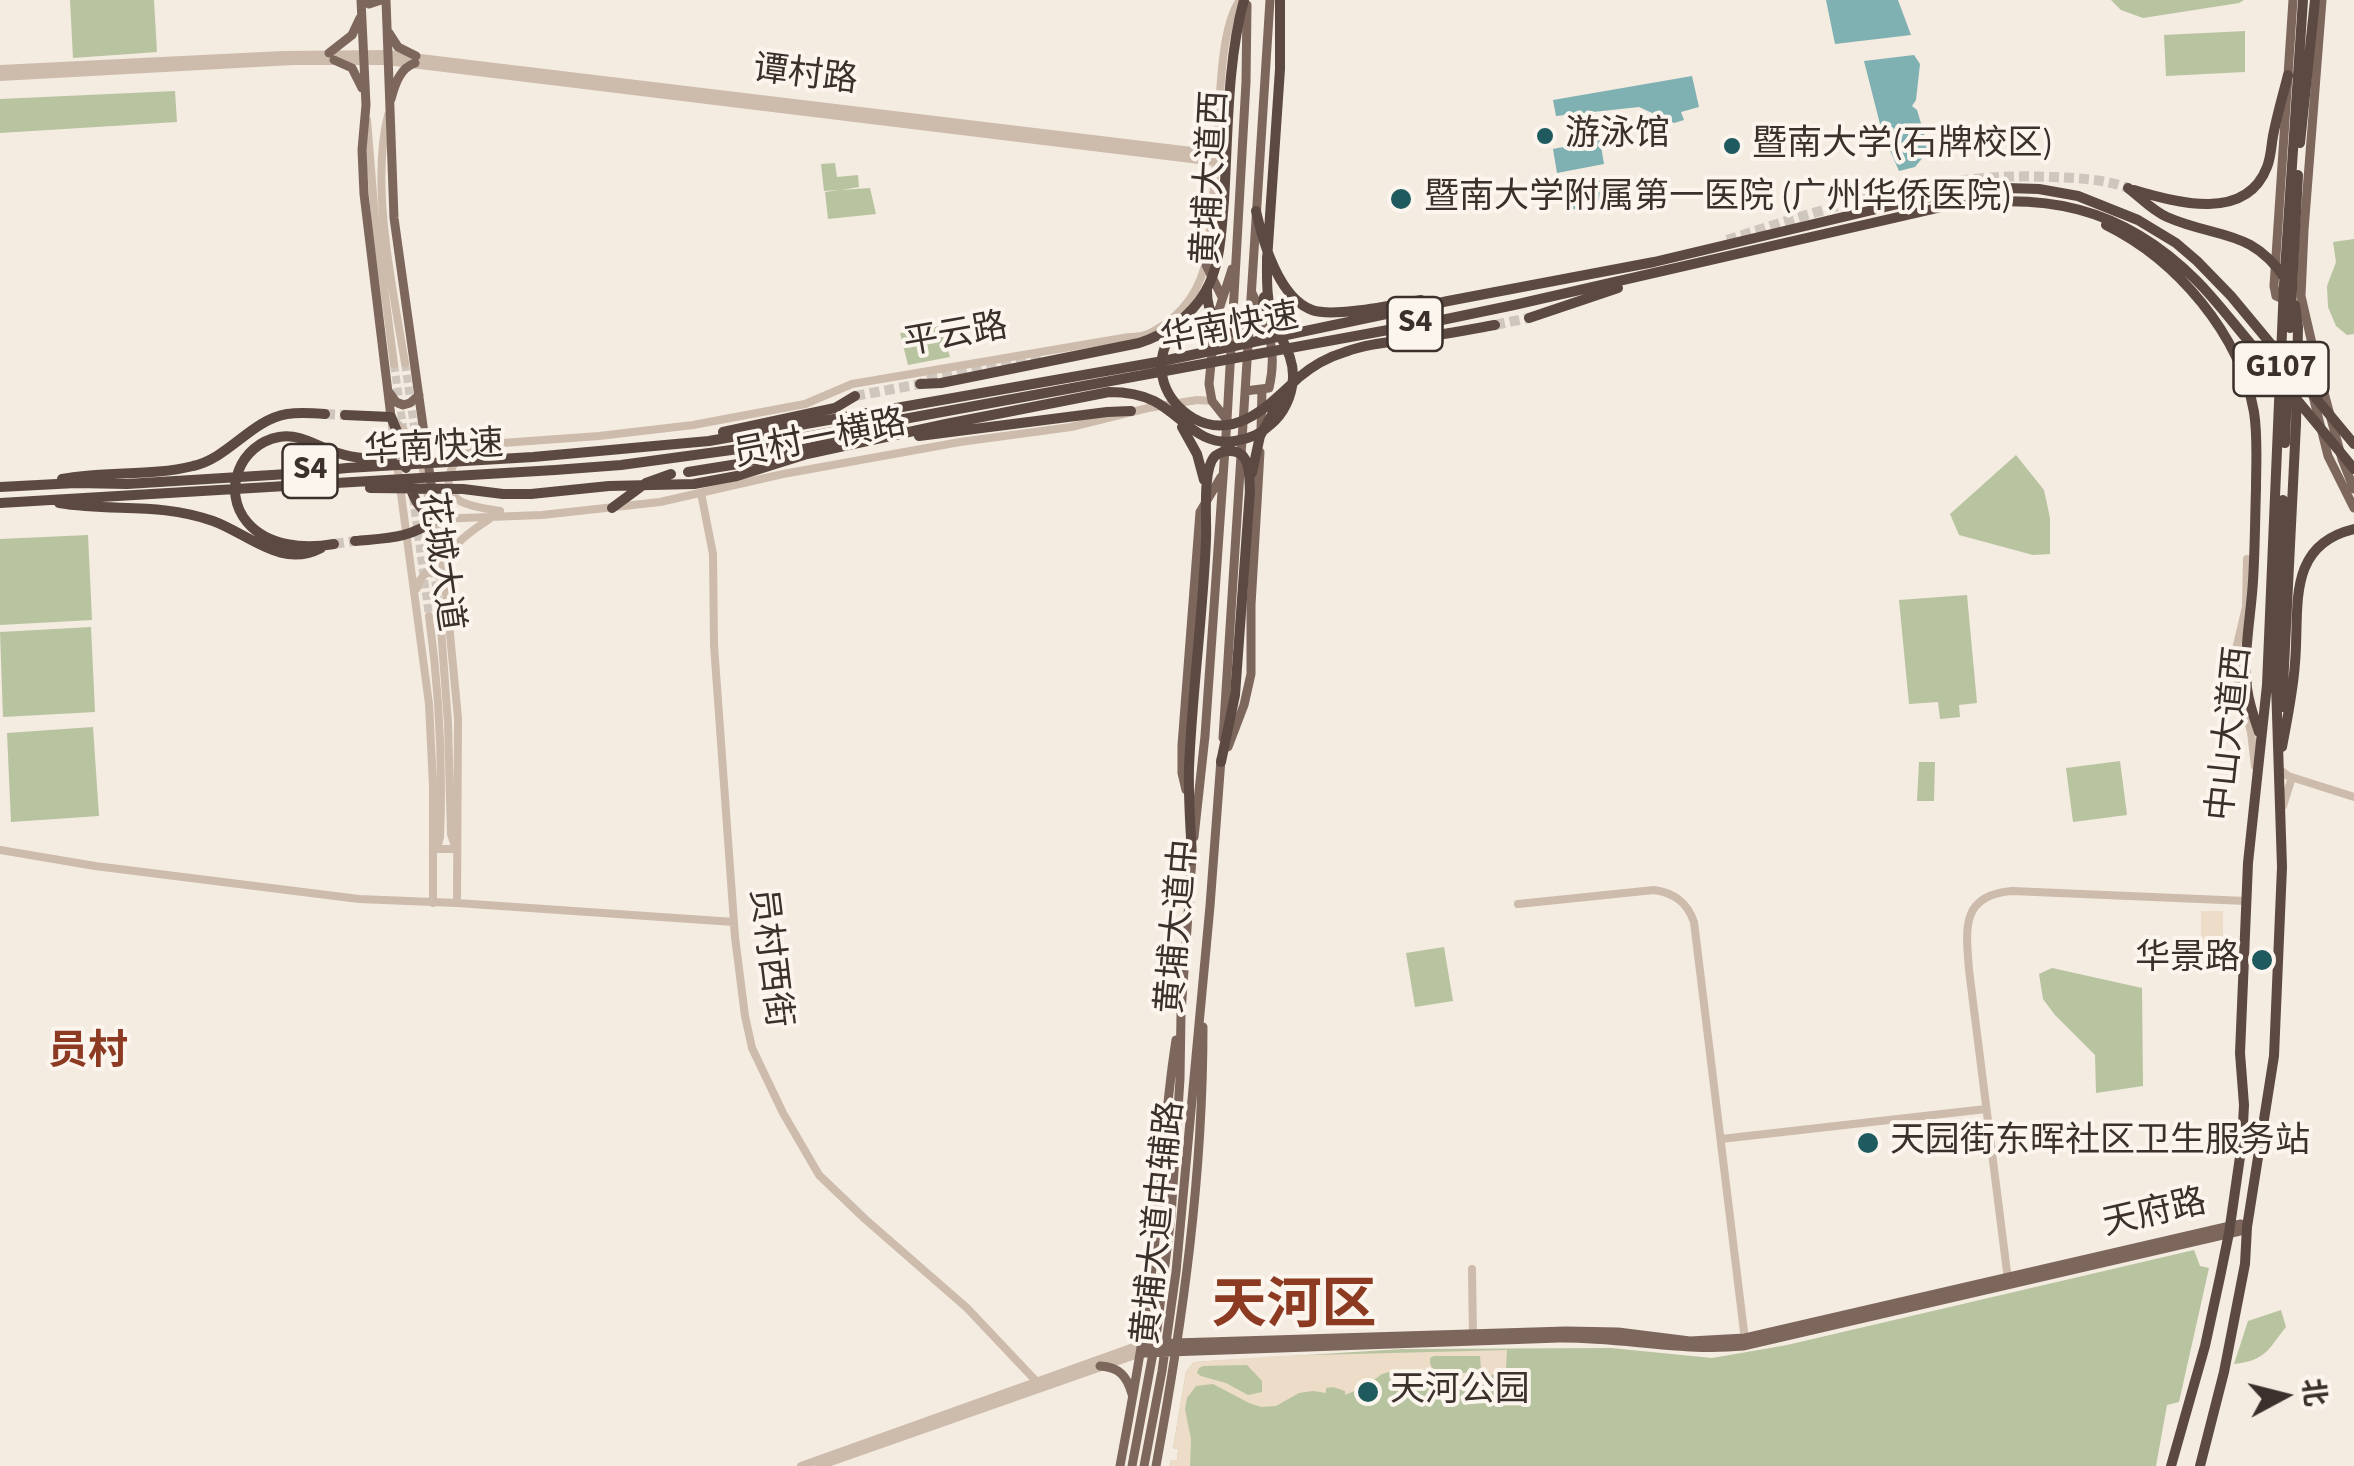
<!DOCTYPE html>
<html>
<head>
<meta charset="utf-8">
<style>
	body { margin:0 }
	#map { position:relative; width:2354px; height:1466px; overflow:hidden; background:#f4ebe1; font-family:"Source Sans 3","Noto Sans SC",sans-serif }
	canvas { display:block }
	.north { position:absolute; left:2234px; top:1346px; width:100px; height:100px; -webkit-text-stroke:8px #fbf5ee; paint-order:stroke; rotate:83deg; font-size:28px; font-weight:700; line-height:40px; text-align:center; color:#3b302b }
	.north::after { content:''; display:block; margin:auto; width:35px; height:45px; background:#3b302b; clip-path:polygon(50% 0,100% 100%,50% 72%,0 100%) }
</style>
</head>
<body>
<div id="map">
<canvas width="2354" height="1466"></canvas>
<div class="north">北</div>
</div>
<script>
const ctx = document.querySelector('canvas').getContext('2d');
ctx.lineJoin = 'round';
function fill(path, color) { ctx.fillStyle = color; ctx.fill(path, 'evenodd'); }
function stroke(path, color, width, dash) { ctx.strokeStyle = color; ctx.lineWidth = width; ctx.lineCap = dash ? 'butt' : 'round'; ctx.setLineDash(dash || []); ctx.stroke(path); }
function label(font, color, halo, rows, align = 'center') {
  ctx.font = font + ' "Source Sans 3","Noto Sans SC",sans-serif'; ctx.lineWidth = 8; ctx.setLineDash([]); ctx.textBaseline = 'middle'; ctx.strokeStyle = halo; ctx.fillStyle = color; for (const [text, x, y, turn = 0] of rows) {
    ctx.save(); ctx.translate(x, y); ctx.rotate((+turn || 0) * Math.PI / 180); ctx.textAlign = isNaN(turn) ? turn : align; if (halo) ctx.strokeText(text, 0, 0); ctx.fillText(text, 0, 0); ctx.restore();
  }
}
fill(new Path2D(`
	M70 0H154L157 52 73 58Z
	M2111 0H2244L2239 3 2143 18 2121 10Z
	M2245 31V72L2166 76 2164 35Z
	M175 91 177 122 0 133V99Z
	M835 163 837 177 858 175 859 187 841 190 870 188 876 214 828 219 825 192 839 190 824 191 821 164Z
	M2354 239V334L2347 335 2336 326 2328 307 2327 286 2336 262 2333 242Z
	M941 326 950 357 908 365 900 333Z
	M2016 455 2044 490 2050 518V554L2033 555 1959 535 1950 514Z
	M88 535 92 620 0 625V539Z
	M1967 595 1977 703 1959 705 1960 717 1940 719 1938 702 1909 704 1899 600Z
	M91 627 95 712 3 717 0 632Z
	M93 727 99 816 11 822 7 733Z
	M2120 761 2127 815 2073 822 2066 768Z
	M1919 762H1935L1934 801H1917Z
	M1444 947 1453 1001 1415 1007 1406 953Z
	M2052 968 2142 988 2143 1086 2096 1093 2095 1055 2055 1015 2043 999 2039 974Z
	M2194 1250 2200 1266 2209 1268 2179 1402 2167 1405 2156 1466H1170L1171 1460H1177L1178 1449 1173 1448 1186 1372 1194 1362 1402 1349 1611 1348 1712 1358 1787 1345Z
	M2281 1310 2286 1327C2267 1351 2266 1360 2234 1364L2248 1321Z`), '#b8c4a0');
fill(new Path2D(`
	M2201 911H2223V943H2201Z
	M1507 1350 1506 1368 1482 1380 1454 1388 1438 1387 1410 1376 1389 1372 1382 1374 1364 1387 1345 1395V1391L1333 1387 1326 1388V1393L1313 1391 1299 1393 1276 1406 1261 1407 1249 1403 1213 1384 1196 1386 1187 1398 1185 1409 1191 1439 1190 1466H1170L1171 1460H1177L1178 1449 1173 1448 1186 1372 1194 1362 1277 1356ZM1434 1356H1480L1481 1369 1471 1373 1442 1372 1432 1368 1430 1363V1358ZM1247 1365 1262 1381V1392L1248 1395 1226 1383 1201 1376 1197 1373 1199 1368 1203 1366Z`), '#ecdcc8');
fill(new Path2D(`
	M1826 0H1898L1911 35 1835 44Z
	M1914 55 1920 64 1916 100 1912 106 1917 110 1929 150 1915 167 1899 171 1882 132 1864 61Z
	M1692 76 1699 107 1681 112 1684 120 1674 123 1639 107 1556 116 1553 100Z
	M1600 140 1604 164 1557 173 1553 149Z
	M1608 179 1612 202 1565 211 1561 188Z`), '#7fb0b2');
stroke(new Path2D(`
	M405 363 417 447
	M394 364 404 434
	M422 486 440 615
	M413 497 429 616`), '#cfc6bd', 8, [8, 4]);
stroke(new Path2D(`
	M1727 240C1833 206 1940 171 2052 177 2078 178 2104 179 2128 188
	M1495 325 1529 318
	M855 396 920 384 936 377 1044 354
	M325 414 345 415
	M334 544 355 541`), '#cfc6bd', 10, [10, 5]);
stroke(new Path2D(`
	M0 69 283 55 387 54 1217 154
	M0 77 292 61H387L1216 162
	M388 115C370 186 393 290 405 363
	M367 120 375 218 394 364
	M394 420 414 441 421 460 430 506
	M392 426 429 704 433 785V903
	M423 432 433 441 447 447 599 436 693 425 805 404 852 384 1129 337C1144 338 1153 332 1165 324 1193 304 1206 276 1209 242 1212 210 1215 179 1217 147 1220 111 1219 28 1240 0
	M469 448C452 459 438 488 460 501 471 507 487 509 500 511
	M701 493 713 554 714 645 735 937 745 1016 752 1048 783 1113 819 1175 865 1219 967 1308 1036 1381
	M436 519 542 515 660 502 783 474 960 442 1071 427 1148 408 1197 400 1212 401
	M436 519 445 582 458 718 457 903
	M2247 559 2246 607 2237 645 2236 671 2240 693 2251 732 2255 766
	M447 567C450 542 473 531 492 517
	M417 588 420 580 426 573H435L445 582
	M429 616C439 689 443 763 440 837L438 845 433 849H456L451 834 448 723 440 615
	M2279 769 2288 776 2354 797
	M2283 806 2292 777
	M0 850 95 866 359 899 457 903 734 922
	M1518 904 1654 890C1674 893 1687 902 1694 922L1745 1340
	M1721 1139 1986 1109
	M1472 1269 1473 1339
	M2008 1280 1969 970C1966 930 1960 895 2012 891L2246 901
	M801 1466 1142 1344
	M819 1466 1141 1353`), '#cdbbac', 8);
stroke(new Path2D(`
	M361 0 366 105 362 150 364 194 391 417
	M365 0 369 4 381 0
	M386 0 394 218 436 519
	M2322 0 2304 230 2301 296 2320 378 2342 459 2354 489
	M389 33 398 47 416 56
	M329 53 352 35 360 18
	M334 60 352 68 362 88
	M391 99C395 84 400 68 415 63
	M1206 265 1222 297
	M2289 302 2276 296 2274 286 2293 0
	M2298 347 2305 364 2328 456 2354 508
	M1245 391 1269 388C1278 349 1268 327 1252 293
	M389 392 396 402 403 405 410 403 419 395
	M1227 420 1212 401 1209 384 1215 322 1232 269
	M1261 431 1262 389
	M1223 738 1270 0
	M1228 747 1244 705 1251 674V605L1260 452
	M1186 790 1182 773V745L1200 512 1221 477
	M1194 837 1205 736 1227 420 1246 82 1247 5
	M1142 1344 1566 1331 1618 1332 1690 1341 1745 1338 2230 1226 2241 1224 2247 1227
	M1141 1353 1559 1338C1621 1337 1681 1352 1743 1346L2240 1231 2247 1227
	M1100 1366C1119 1367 1127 1376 1132 1394
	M1120 1466C1131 1406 1143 1345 1150 1284 1161 1203 1163 1121 1176 1040
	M1132 1466 1156 1337 1171 1216 1180 1079 1181 1013 1192 858
	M1144 1466 1162 1371 1176 1272 1210 906 1221 759
	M1156 1466C1183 1320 1203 1175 1203 1027`), '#7d675c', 9);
stroke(new Path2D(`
	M2300 143 2315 0
	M2128 188C2141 198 2153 211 2167 217 2217 239 2252 228 2286 280
	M2134 190C2177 203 2246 222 2267 167 2271 157 2271 147 2273 136 2277 115 2283 95 2288 75
	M1256 211C1263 242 1279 298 1312 310 1334 318 1397 304 1421 300
	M2106 225C2177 260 2240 334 2254 412 2258 437 2256 463 2256 489 2255 519 2255 550 2253 581 2251 616 2243 653 2247 688 2249 703 2254 718 2259 732
	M1267 260 1280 69V0
	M1207 290C1206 337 1259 353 1264 297
	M1529 318 1618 288
	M1176 326C1164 344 1157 362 1164 383 1169 398 1180 410 1193 418 1235 442 1270 404 1298 378 1311 367 1328 357 1345 352 1366 344 1390 342 1412 339 1440 335 1467 330 1495 325
	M2290 328 2298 175
	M920 384 941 383 1139 343C1165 335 1191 316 1205 292 1221 265 1221 232 1224 201 1228 137 1227 61 1244 0
	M345 415 391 417 401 441 406 468
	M1182 427 1197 454 1204 480
	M723 432 835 408 855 396
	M919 436 1107 412 1131 411
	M2285 443 2287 390
	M688 472 738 464 902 426
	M1252 473 1260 436 1279 402
	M62 479C105 470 150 477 193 466 229 458 251 420 287 414 299 412 313 413 325 414
	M0 487 76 483 127 484 288 474 347 468 533 457 709 441 1163 361 1448 301 1654 262 1923 198 2006 188 2039 189 2078 196 2138 220 2176 243 2197 261 2231 296 2354 444
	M370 488 463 489 503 494H531L609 486 694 484 737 476 807 454 946 424 1109 392C1125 392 1140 394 1154 401 1183 416 1199 447 1235 441 1248 439 1261 434 1270 425 1284 414 1292 396 1293 378 1294 355 1280 339 1273 319 1266 299 1267 278 1267 257
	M0 503 555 470 621 465 746 448 1437 321 1514 305 1942 207C2043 191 2122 206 2196 280 2216 300 2233 323 2251 344 2285 386 2320 427 2354 469
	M59 503C114 512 158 502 213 521 249 534 281 569 321 548
	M612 508 646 483 671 474
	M355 541C386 538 410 539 436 519 420 510 415 502 409 484
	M334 544C305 549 268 547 247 522 221 491 240 444 279 437 301 433 317 447 338 453 356 459 374 459 392 459
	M2282 707 2296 424 2298 327 2295 305
	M2282 747C2287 720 2293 692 2295 663 2300 609 2285 545 2354 529
	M1221 762 1235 695 1250 490
	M1192 860C1191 830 1188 799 1189 768 1192 692 1203 615 1206 539 1207 520 1202 469 1215 456 1219 453 1224 451 1229 451 1252 450 1249 478 1250 493
	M2171 1466 2205 1346 2220 1277 2229 1233 2242 1143 2244 1105 2240 1053 2248 863 2267 685 2284 285 2303 0
	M2200 1466 2224 1372 2245 1264 2247 1227 2274 1056 2282 867 2276 684 2283 500`), '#5c4a42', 10);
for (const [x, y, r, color] of [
	[1545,136,10,"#1f5a5e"],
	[1732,146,10,"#1f5a5e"],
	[1401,199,12,"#1f5a5e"],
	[2262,960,12,"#1f5a5e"],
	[1868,1143,12,"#1f5a5e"],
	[1368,1392,12,"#1f5a5e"]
]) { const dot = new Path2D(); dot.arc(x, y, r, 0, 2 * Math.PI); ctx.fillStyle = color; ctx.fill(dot); stroke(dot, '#fbf5ee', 4); }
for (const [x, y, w] of [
	[1415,324,55],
	[2281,369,95],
	[310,471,55]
]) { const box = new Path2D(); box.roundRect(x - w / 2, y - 27, w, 54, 8); ctx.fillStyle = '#fbf5ee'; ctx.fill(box); stroke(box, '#3b302b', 2.5); }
label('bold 32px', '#3b302b', null, [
	["S4",1415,324],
	["G107",2281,369],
	["S4",310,471]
]);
label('35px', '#3b302b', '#fbf5ee', [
	["谭村路",805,77,7],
	["黄埔大道西",1213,178,-87],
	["华南快速",1230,330,-10],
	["平云路",956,337,-10],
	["员村一横路",820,441,-11],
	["华南快速",434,450,-3],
	["花城大道",439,562,82],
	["中山大道西",2232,734,-84],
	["黄埔大道中",1180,927,-85],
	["员村西街",768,958,83],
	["天府路",2155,1215,-13],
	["黄埔大道中辅路",1161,1223,-84]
]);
label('35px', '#3b302b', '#fbf5ee', [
	["游泳馆",1565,136],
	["暨南大学(石牌校区)",1752,146],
	["暨南大学附属第一医院 (广州华侨医院)",1424,199],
	["华景路",2240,960,"right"],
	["天园街东晖社区卫生服务站",1890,1143],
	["天河公园",1390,1392]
], 'left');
label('bold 40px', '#8c3b22', '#fbf5ee', [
	["员村",88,1054]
]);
label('bold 55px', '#8c3b22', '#fbf5ee', [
	["天河区",1294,1310]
]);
</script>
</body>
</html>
